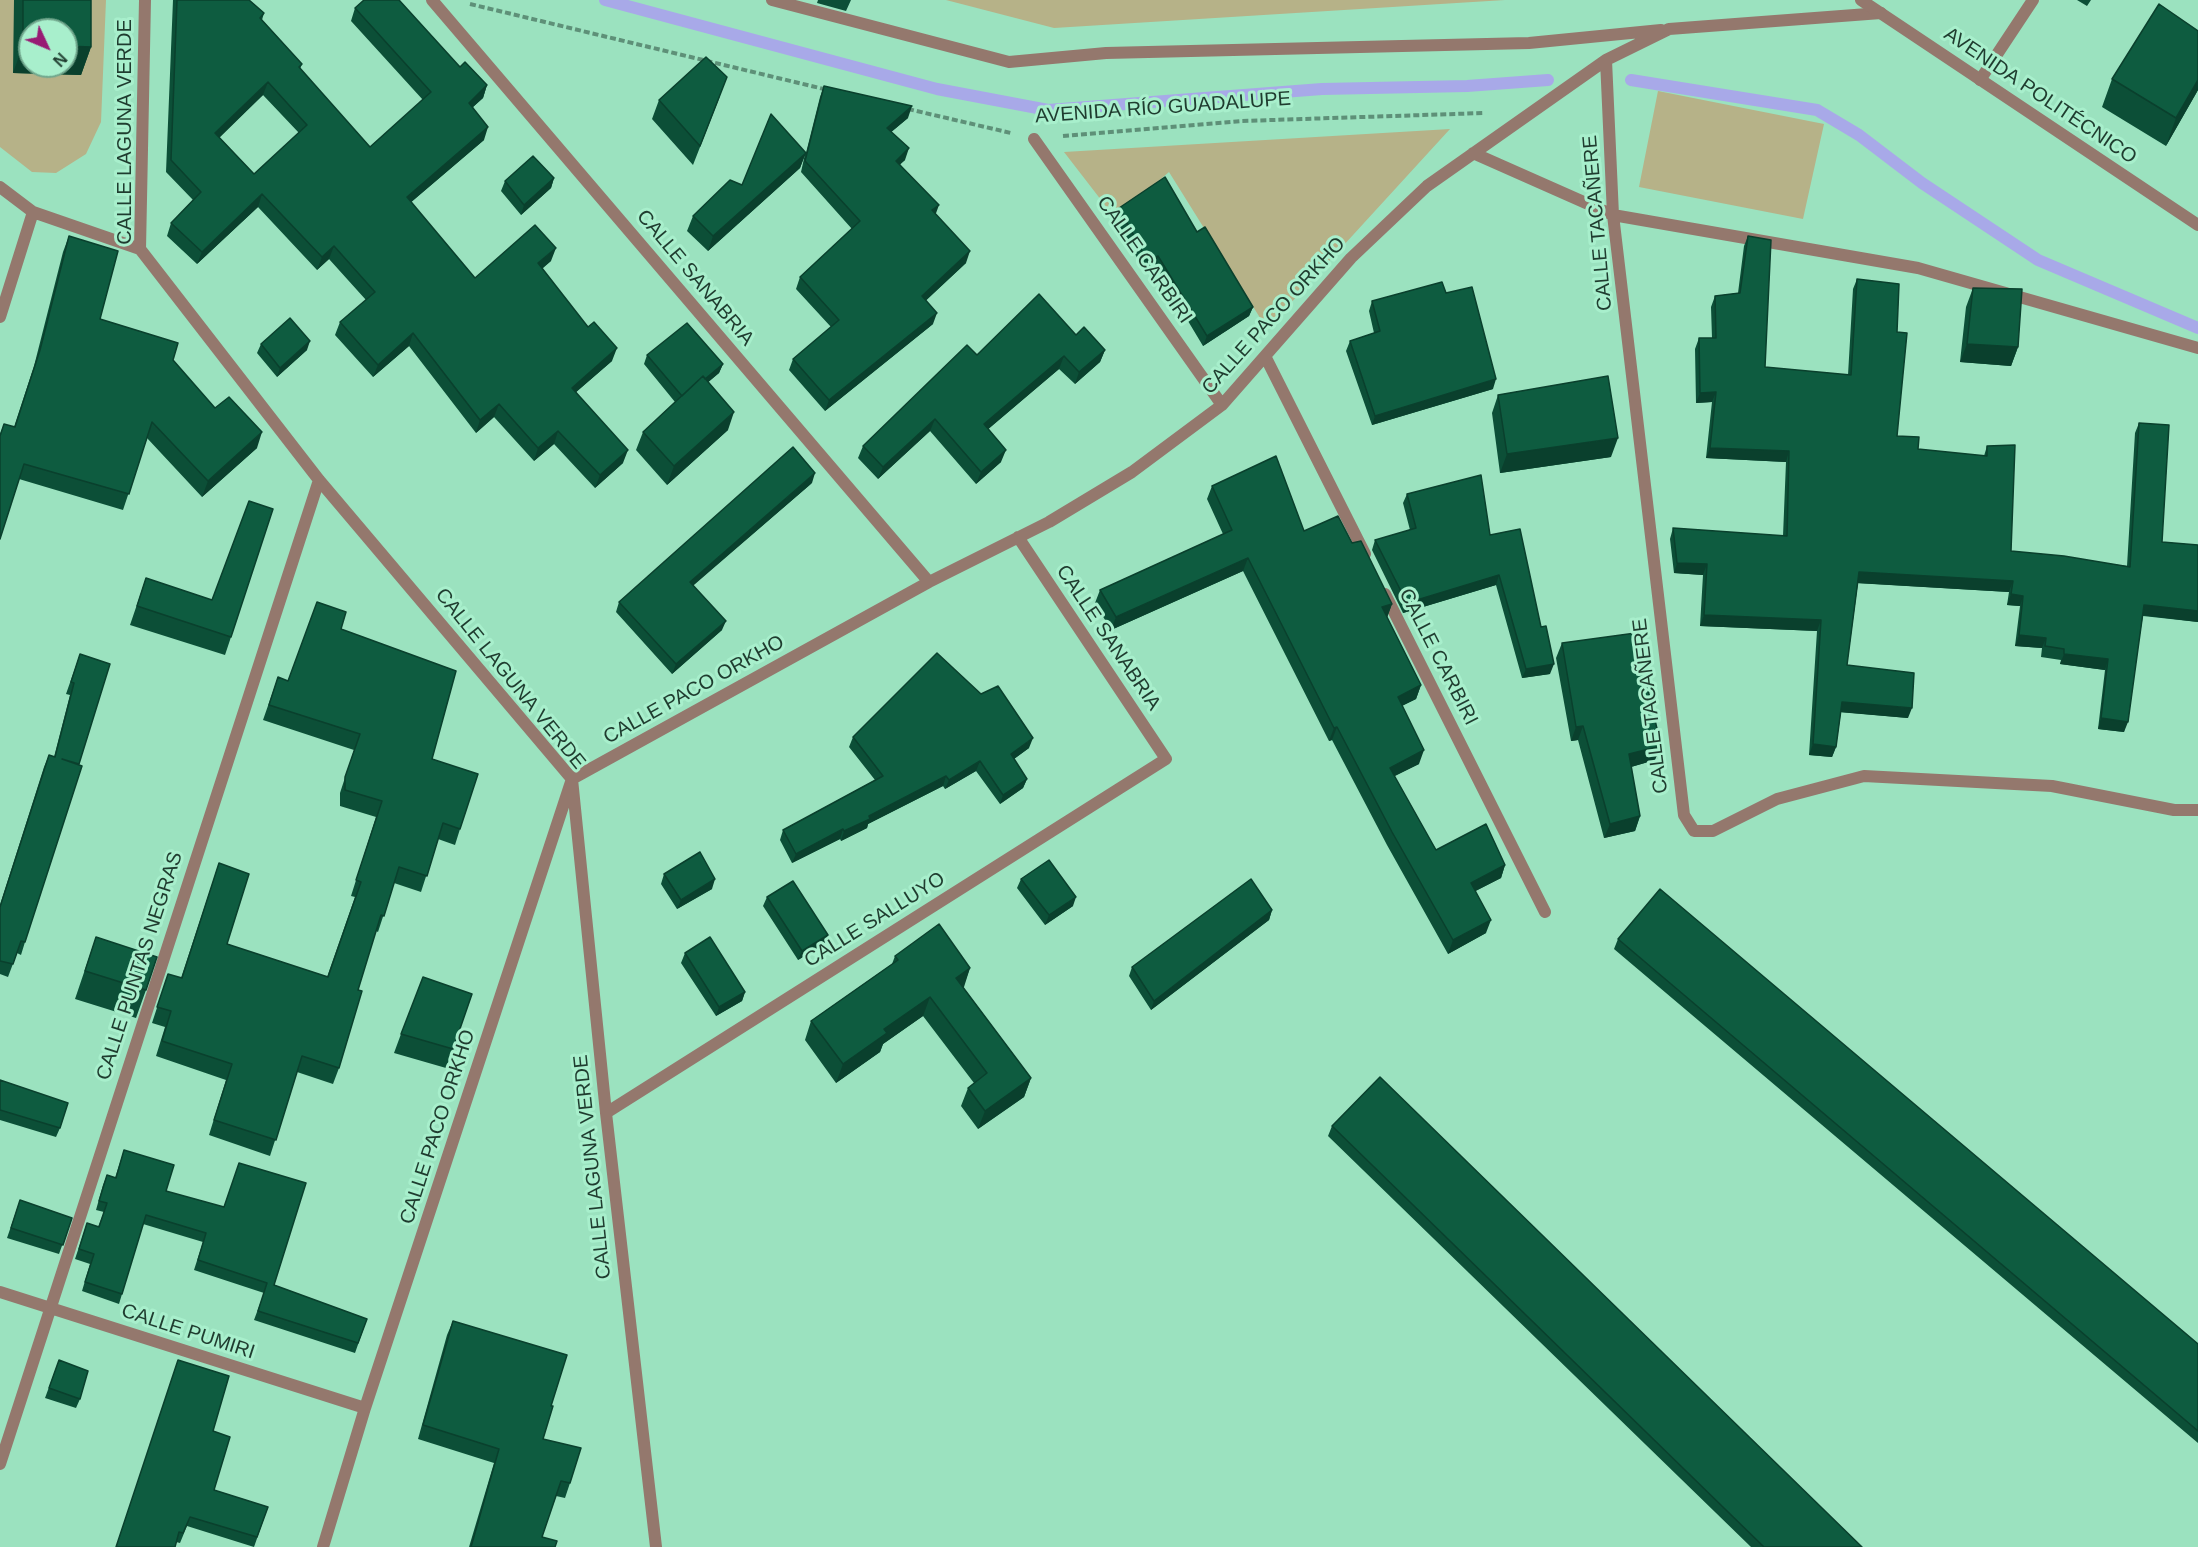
<!DOCTYPE html>
<html>
<head>
<meta charset="utf-8">
<style>
	body { margin:0 }
	#map { position:relative; width:2198px; height:1547px; overflow:hidden; background:#9be2bf; font-family:Helvetica,sans-serif }
	canvas { display:block }
	.north { position:absolute; left:18px; top:18px; width:60px; height:60px; box-sizing:border-box; background:#a8efcc; border:2px solid #71a78d; border-radius:50%; rotate:134deg; font-size:16px; font-weight:700; line-height:24px; text-align:center; color:#1f3c2f }
	.north::after { content:''; display:block; margin:auto; width:21px; height:27px; background:#981c74; clip-path:polygon(50% 0,100% 100%,50% 72%,0 100%) }
</style>
</head>
<body>
<div id="map">
<canvas width="2198" height="1547"></canvas>
<div class="north">N</div>
</div>
<script>
const ctx = document.querySelector('canvas').getContext('2d');
ctx.lineJoin = 'round';
function fill(path, color) { ctx.fillStyle = color; ctx.fill(path, 'evenodd'); }
function stroke(path, color, width, dash) { ctx.strokeStyle = color; ctx.lineWidth = width; ctx.lineCap = dash ? 'butt' : 'round'; ctx.setLineDash(dash || []); ctx.stroke(path); }
function label(font, color, halo, rows, align = 'center') {
  ctx.font = font + ' Helvetica,sans-serif'; ctx.lineWidth = 6; ctx.setLineDash([]); ctx.textBaseline = 'middle'; ctx.strokeStyle = halo; ctx.fillStyle = color; for (const [text, x, y, turn = 0] of rows) {
    ctx.save(); ctx.translate(x, y); ctx.rotate((+turn || 0) * Math.PI / 180); ctx.textAlign = isNaN(turn) ? turn : align; if (halo) ctx.strokeText(text, 0, 0); ctx.fillText(text, 0, 0); ctx.restore();
  }
}
fill(new Path2D(`
	M0 0H106L101 122 86 154 56 173 32 172 0 147ZM30 30H66V66H30Z
	M946 0H1505L1054 28Z
	M1658 91 1824 124 1803 219 1639 187Z
	M1450 129 1267 329 1169 172 1115 218 1064 152Z`), '#b6b288');
stroke(new Path2D(`
	M605 0 937 89 1048 110 1322 89 1467 86 1548 80
	M1631 80 1817 110 1859 135 1922 183 2038 260 2198 328`), '#a8a9e8', 12);
stroke(new Path2D(`
	M470 4 828 90
	M908 109 1011 133
	M1063 136 1242 121 1484 113`), '#5e9078', 4, [6, 3]);
stroke(new Path2D(`
	M145 0 140 249 319 480 572 779 606 1113 656 1547
	M432 0 929 582
	M772 0 1009 62 1106 53 1529 43 1661 30
	M1606 60 1613 215 1684 815 1694 831H1713L1777 799 1864 776 2052 786 2174 810H2198
	M1980 80 2033 0
	M1034 139 1222 405
	M1473 153 1613 215 1918 268 2198 348
	M0 187 33 212 140 249
	M0 317 33 212
	M1265 356 1365 554
	M1385 594 1545 912
	M606 1113 1166 759 1018 537
	M0 1292 365 1408
	M0 1464 319 480
	M323 1547 365 1408 572 779 929 582 1049 522 1132 472 1222 405 1351 258 1427 186 1606 60 1669 29 1881 13`), '#94786d', 12);
stroke(new Path2D(`
	M1861 0 2198 225`), '#94786d', 12);
fill(new Path2D(`
	M14 0H91V47L81 75 13 73Z
	M173 0H249L264 13 262 20 302 64 300 69 370 147 423 100 351 21 355 8 460 67 487 85 483 98 473 107 484 140 411 202 475 278 551 261 542 268 612 361 576 392 623 463 595 488 554 444 534 461 494 417 476 433 409 346 373 377 335 335 340 322 366 300 329 259 317 270 258 207 197 264 167 236 171 223 193 200 166 172ZM263 95 299 133 254 174 219 137Z
	M818 0H851L846 11 817 3Z
	M2077 0H2091L2087 6Z
	M2112 79 2198 90 2166 146 2102 107Z
	M824 86 908 118 891 132 905 160 900 164 935 214 966 263 925 301 933 324 825 411 789 370 793 359 831 327 796 289 800 277 852 229 801 172 805 154 800 168 708 251 687 231 693 216 742 185 806 153 820 97Z
	M720 96 693 165 652 119 659 100Z
	M554 178 551 188 521 215 501 191 505 181Z
	M1119 208 1197 232 1253 307 1249 316 1203 346 1155 266 1145 272 1115 218Z
	M69 236 100 319 173 360 215 408 257 448 202 497 147 438 123 510 19 479 0 539V434L4 424 14 427 34 366 63 252Z
	M1748 236 1765 367 1848 375 1853 289 1857 279 1897 332V436L1918 449 1984 456 1987 446 2011 551 2127 566 2135 433 2139 423 2162 542 2198 545V622L2143 616 2124 732 2098 729 2105 670 2060 664 2061 660 2041 657 2042 648 2015 646 2020 606 2007 605 2009 592 1858 583 1847 665 1908 718 1841 712 1836 747 1832 757 1809 755 1817 631 1700 626 1703 575 1674 573 1670 539 1673 528 1783 536 1786 462 1706 458 1712 402 1696 403 1695 349 1699 338H1712L1711 307 1715 296 1738 293 1744 246Z
	M1973 288 2018 347 2011 366 1960 362 1966 307Z
	M1446 293 1493 389 1372 425 1346 351 1350 341 1374 333 1369 311 1372 301Z
	M261 344 307 350 277 377 257 353Z
	M1105 350 1100 362 1075 384 1059 369 988 429 1001 462 976 484 930 431 878 479 858 458 863 446 977 355Z
	M647 355 723 364 719 373 708 382 728 430 667 485 636 450 643 432 675 402 644 364Z
	M1498 395 1611 457 1500 473 1492 413Z
	M812 483 693 585 722 630 672 674 616 612 619 602Z
	M1212 486 1304 531 1352 543 1392 604 1387 618 1421 685 1416 699 1402 706 1419 764 1394 776 1436 850 1505 865 1501 878 1475 891 1486 933 1448 954 1387 845 1332 740 1329 741 1243 571 1111 630 1095 603 1100 590 1223 534 1207 499Z
	M1407 494 1490 535 1550 674 1522 678 1496 585 1403 613 1372 550 1375 540 1410 530 1403 503Z
	M146 578 231 637 225 655 130 625Z
	M341 629 432 759 460 829 455 845 438 839 421 892 394 883 378 932 376 931 358 990 339 1068 333 1084 297 1072 270 1156 209 1135 226 1080 156 1056 165 1027 152 1023 168 974 181 978 219 863 227 944 327 977 355 897 351 896 376 817 340 806V793L354 750 263 720 278 677 288 681Z
	M1562 643 1644 672 1655 760 1631 767 1640 816 1635 831 1604 838 1578 740 1571 741 1556 658Z
	M80 654 25 942 21 955 17 953 8 977 0 974V905L44 767 49 755 54 757 70 695 66 694Z
	M853 737 1029 748 1014 759 1027 779 1023 788 1000 804 976 771 945 789 943 786 868 824 867 828 841 841 840 839 792 863 780 840 783 830 875 780 849 747Z
	M664 874 712 889 677 909 661 884Z
	M1021 879 1073 906 1045 925 1017 888Z
	M767 897 828 935 824 944 798 960 763 906Z
	M1272 910 1269 920 1151 1010 1129 976 1132 967Z
	M96 937 146 990 136 1018 75 999Z
	M1618 939 2198 1344V1443L1614 949Z
	M685 953 745 992 742 1001 716 1016 681 963Z
	M895 956 970 968 963 987 1031 1078 1024 1097 978 1129 961 1106 968 1088 974 1083 923 1016 883 1044 880 1052 836 1083 805 1040 811 1021 892 964Z
	M472 994 446 1068 394 1053 401 1034Z
	M0 1080 60 1128 56 1137 0 1120Z
	M1332 1126 1862 1547H1751L1328 1136Z
	M124 1150 166 1191 274 1285 367 1319 355 1353 254 1320 264 1293 194 1270 203 1242 143 1224 119 1304 82 1291 90 1264 75 1259 87 1223 98 1227 104 1212 96 1210 103 1185 107 1175 115 1178Z
	M20 1200 72 1218 59 1254 7 1238Z
	M453 1321 551 1406 543 1439 570 1483 565 1498 556 1496 542 1537 555 1547H469L494 1463 418 1439 447 1335Z
	M59 1360 80 1399 76 1408 45 1398Z
	M213 1431 214 1490 268 1507 254 1547 187 1526 180 1543 176 1542 116 1547Z`), '#0c4f37');
fill(new Path2D(`
	M23 45H30V66H66V46L91 47 81 75 13 73Z
	M2198 80V90L2166 146 2176 118Z
	M268 82 263 95 211 146 215 133Z
	M487 85 483 98 464 115 469 103Z
	M912 106 908 118 883 139 887 128Z
	M488 127 484 140 402 210 407 197Z
	M909 148 905 160 892 172 896 161Z
	M806 153 800 168 708 251 713 236Z
	M554 178 551 188 521 215 524 205Z
	M262 194 258 207 197 264 202 252Z
	M939 205 935 216 932 210Z
	M334 246 329 259 317 270 322 257Z
	M556 248 551 261 534 276 538 263Z
	M970 251 966 263 918 308 922 296Z
	M1158 256 1155 266 1145 272 1148 262Z
	M1253 307 1249 316 1203 346 1207 336Z
	M937 313 933 324 825 411 829 400Z
	M413 333 409 346 373 377 378 365Z
	M310 341 307 350 277 377 280 368Z
	M1967 344 2018 347 2011 366 1960 362Z
	M617 348 612 361 567 400 572 388Z
	M1105 350 1100 362 1075 384 1079 372Z
	M1064 356 1059 369 979 437 984 424Z
	M723 364 719 373 679 407 683 397Z
	M1496 379 1493 389 1372 425 1375 416Z
	M1716 392 1712 402 1696 403 1700 393Z
	M499 404 494 417 476 433 480 420Z
	M734 412 728 430 667 485 674 466Z
	M935 419 930 431 878 479 883 467Z
	M558 431 554 444 534 461 538 448Z
	M262 432 257 448 202 497 208 481Z
	M1618 438 1611 457 1500 473 1507 454Z
	M1710 448 1789 451 1786 462 1706 458Z
	M628 450 623 463 595 488 600 475Z
	M1006 450 1001 462 976 484 981 472Z
	M815 473 812 483 687 591 690 582Z
	M1248 558 1243 571 1111 630 1116 617Z
	M1677 563 1707 564 1703 575 1674 573Z
	M1859 572 2013 581 2009 592 1855 583Z
	M1499 575 1496 585 1403 613 1407 603Z
	M2011 594 2023 596 2020 606 2007 605Z
	M1392 604 1387 617 1377 621 1382 607Z
	M2144 605 2198 611V622L2140 615Z
	M1704 615 1821 620 1817 631 1700 626Z
	M726 621 722 630 672 674 676 664Z
	M2019 635 2046 638 2042 648 2015 646Z
	M2064 654 2108 659 2105 670 2060 664Z
	M1647 663 1642 678V664Z
	M1554 664 1550 674 1522 678 1526 669Z
	M1421 685 1416 699 1393 710 1398 697Z
	M1842 702 1912 708 1908 718 1838 712Z
	M2101 718 2128 722 2124 732 2098 729Z
	M1583 726 1578 740 1571 741 1576 727Z
	M1337 727 1332 740 1329 741 1334 728Z
	M1033 738 1029 748 1007 764 1011 754Z
	M1813 744 1836 747 1832 757 1809 755Z
	M1661 746 1655 760 1624 769 1629 754Z
	M1424 750 1419 764 1385 781 1390 768Z
	M980 761 976 771 945 789 949 780Z
	M946 776 943 786 868 824 867 828 841 841 844 831 869 816Z
	M1027 779 1023 788 1000 804 1003 795Z
	M1640 816 1635 831 1604 838 1610 824Z
	M843 829 840 839 792 863 796 854Z
	M1505 865 1501 878 1466 896 1471 883Z
	M715 879 712 889 677 909 681 900Z
	M1076 897 1073 906 1045 925 1049 915Z
	M1272 910 1269 920 1151 1010 1154 1001Z
	M1491 920 1486 933 1448 954 1453 940Z
	M828 935 824 944 798 960 802 951Z
	M970 968 964 987 949 997 956 978Z
	M745 992 742 1001 716 1016 719 1007Z
	M930 997 923 1016 883 1044 880 1052 836 1083 843 1064 884 1029Z
	M1031 1078 1024 1097 978 1129 985 1111Z`), '#0a402d');
const building = new Path2D(`
	M23 0H91V47L66 46V30H30V45H23Z
	M177 0H249L264 13 260 18 302 64 299 67 370 147 431 92 355 8 364 0H399L460 67 465 62 487 85 469 103 488 127 407 197 475 278 535 225 556 248 538 263 588 327 594 322 617 348 572 388 628 450 600 475 558 431 538 448 499 404 480 420 413 333 378 365 340 322 375 292 334 246 322 257 262 194 202 252 171 223 201 192 171 160ZM268 82 307 125 254 174 215 133Z
	M2159 4 2198 31V80L2176 118 2112 79Z
	M706 57 727 77 700 146 659 100Z
	M824 86 912 106 887 128 909 148 896 161 939 205 932 210 970 251 922 296 937 313 829 400 793 359 839 320 800 277 860 221 805 161Z
	M771 114 806 153 713 236 693 216 730 180 742 185Z
	M533 156 554 178 524 205 505 181Z
	M1165 177 1197 232 1205 227 1253 307 1207 336 1158 256 1148 262 1119 208Z
	M69 236 118 251 100 319 178 343 173 360 215 408 229 397 262 432 208 481 152 422 129 494 24 464 0 539V436L4 424 15 427 40 350Z
	M1748 236 1771 240 1765 367 1851 375 1857 279 1899 284 1897 332 1907 333 1897 436 1919 437 1918 449 1987 456V446L2015 445 2011 551 2064 556 2130 567 2139 423 2169 425 2162 542 2198 545V611L2144 605 2128 722 2101 718 2108 659 2064 654V649L2045 646 2046 638 2019 635 2023 596 2011 594 2013 581 1859 572 1847 665 1914 673 1912 708 1842 702 1836 747 1813 744 1821 620 1704 615 1707 564 1677 563 1673 528 1787 536 1789 451 1710 448 1716 392 1700 393 1699 338H1716L1715 296 1740 293Z
	M1442 282 1446 293 1472 287 1496 379 1375 416 1350 341 1380 331 1372 301Z
	M1973 288 2022 289 2018 347 1967 344Z
	M1039 294 1076 335 1084 327 1105 350 1079 372 1064 356 984 424 1006 450 981 472 935 419 883 467 863 446 967 345 977 355Z
	M290 318 310 341 280 368 261 344Z
	M687 323 723 364 705 379 703 376 682 396 647 355Z
	M703 376 734 412 674 466 643 432Z
	M1608 376 1618 438 1507 454 1498 395Z
	M793 447 815 473 690 582 726 621 676 664 619 602Z
	M1276 456 1304 531 1338 516 1352 543 1361 541 1392 604 1382 607 1421 685 1398 697 1424 750 1390 768 1436 850 1486 824 1505 865 1471 883 1491 920 1453 940 1392 832 1337 727 1334 728 1248 558 1116 617 1100 590 1232 530 1212 486Z
	M1481 475 1490 535 1520 529 1541 627 1546 626 1554 664 1526 669 1499 575 1407 603 1375 540 1416 528 1407 494Z
	M249 501 273 509 231 637 137 606 146 578 212 600Z
	M317 602 346 612 341 629 456 671 432 759 478 774 460 829 443 823 427 876 399 867 384 916 381 915 358 990 362 991 339 1068 302 1056 276 1140 214 1120 232 1064 162 1041 171 1011 157 1007 168 974 182 978 219 863 249 874 227 944 328 977 361 882 356 880 382 801 345 790V777L360 734 269 705 278 677 288 681Z
	M1643 632 1647 663 1642 664 1661 746 1629 754 1640 816 1610 824 1583 726 1576 727 1562 643Z
	M937 653 981 694 998 686 1033 738 1011 754 1027 779 1003 795 980 761 949 780 946 776 869 816 870 819 844 831 843 829 796 854 783 830 883 776 853 737Z
	M80 654 110 664 79 764 62 759 82 766 25 942 21 941 13 964 0 961V907L49 755 55 757 74 683 71 682Z
	M700 852 715 879 681 900 664 874Z
	M1049 860 1076 897 1049 915 1021 879Z
	M1251 879 1272 910 1154 1001 1132 967Z
	M793 881 828 935 802 951 767 897Z
	M1660 889 2198 1344V1431L1618 939Z
	M939 924 970 968 956 978 1031 1078 985 1111 968 1088 987 1073 930 997 884 1029 887 1033 843 1064 811 1021 898 960 895 956Z
	M96 937 157 957 146 990 85 971Z
	M710 937 745 992 719 1007 685 953Z
	M423 977 472 994 453 1049 401 1034Z
	M1380 1077 1862 1547H1764L1332 1126Z
	M0 1080 68 1103 60 1128 0 1110Z
	M124 1150 174 1165 166 1191 224 1207 239 1163 306 1183 274 1285 367 1319 358 1343 258 1311 267 1283 198 1260 206 1233 146 1215 122 1294 85 1282 94 1254 79 1249 87 1223 99 1227 107 1203 99 1201 107 1175 116 1178Z
	M20 1200 72 1218 63 1245 11 1228Z
	M453 1321 567 1355 551 1406H553L543 1439 581 1448 570 1483 561 1481 542 1537 557 1541 555 1547H471L499 1449 423 1425Z
	M59 1360 88 1371 80 1399 49 1388Z
	M178 1360 229 1376 213 1431 230 1437 214 1490 268 1507 257 1537 190 1517 183 1533 179 1532 175 1547H116Z`);
fill(building, '#0e5c40');
stroke(building, '#0a402d', 1.5);
label('20px', '#1f3c2f', '#a8efcc', [
	["AVENIDA POLITÉCNICO",2040,96,34],
	["AVENIDA RÍO GUADALUPE",1163,108,-4],
	["CALLE LAGUNA VERDE",125,132,-90],
	["CALLE TACAÑERE",1598,223,-95],
	["CALLE CARBIRI",1144,260,55],
	["CALLE SANABRIA",695,278,50],
	["CALLE PACO ORKHO",1274,316,-48],
	["CALLE SANABRIA",1108,638,56],
	["CALLE CARBIRI",1438,657,63],
	["CALLE LAGUNA VERDE",510,679,51],
	["CALLE PACO ORKHO",694,690,-29],
	["CALLE TACAÑERE",1651,706,-97],
	["CALLE SALLUYO",875,920,-32],
	["CALLE PUNTAS NEGRAS",140,966,-72],
	["CALLE PACO ORKHO",438,1127,-72],
	["CALLE LAGUNA VERDE",593,1167,-96],
	["CALLE PUMIRI",188,1332,18]
]);
</script>
</body>
</html>
